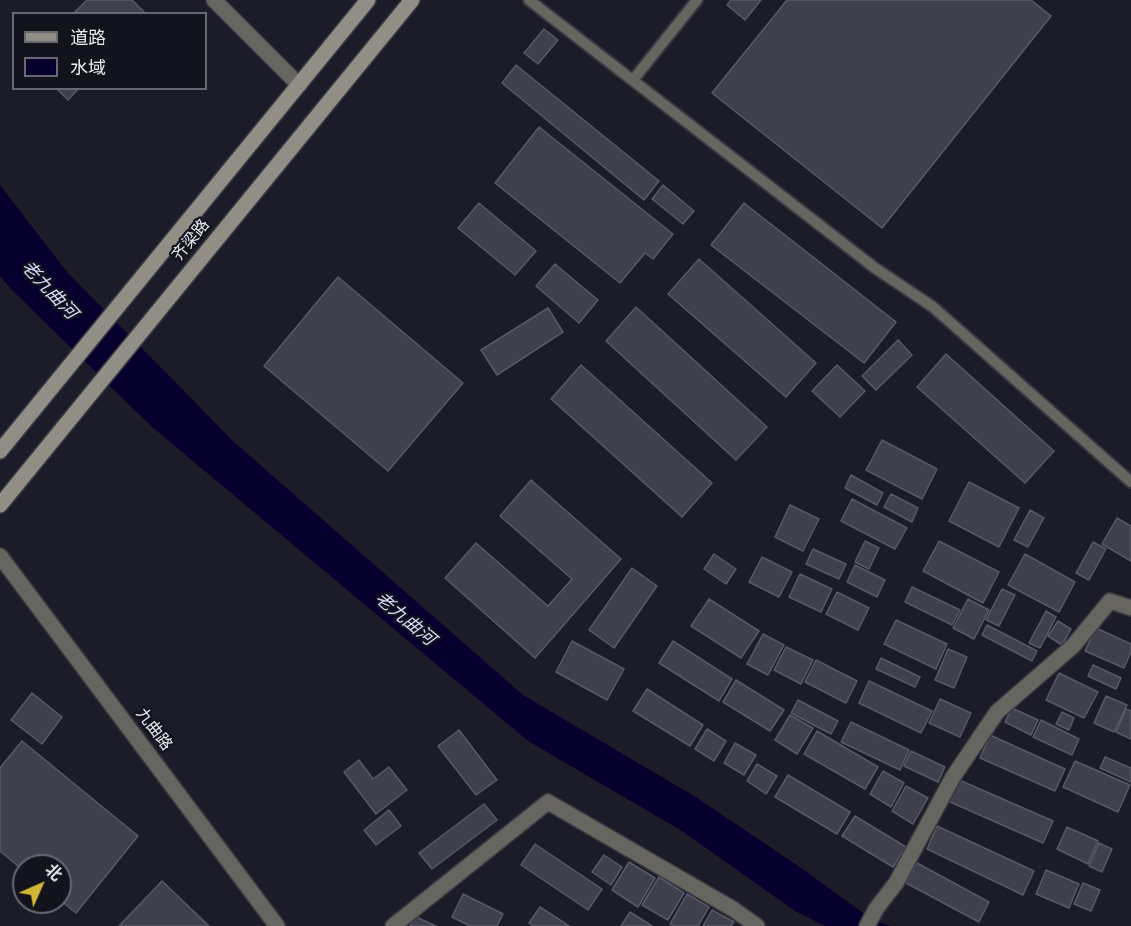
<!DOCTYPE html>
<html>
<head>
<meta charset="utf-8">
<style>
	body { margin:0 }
	#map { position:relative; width:1131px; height:926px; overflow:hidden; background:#1b1c27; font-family:"Source Sans 3","Noto Sans SC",sans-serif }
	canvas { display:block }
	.legend { position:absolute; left:12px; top:12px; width:195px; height:78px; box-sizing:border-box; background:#12131d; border:2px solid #676971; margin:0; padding:8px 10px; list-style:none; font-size:18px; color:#e7e9f0 }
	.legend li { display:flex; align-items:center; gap:12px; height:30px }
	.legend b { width:30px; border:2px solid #676971 }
	.north { position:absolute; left:12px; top:854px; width:60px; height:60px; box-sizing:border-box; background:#12131d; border:2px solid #676971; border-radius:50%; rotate:45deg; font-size:16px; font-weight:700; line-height:24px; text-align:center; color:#e7e9f0 }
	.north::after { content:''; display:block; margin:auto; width:21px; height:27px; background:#d0b736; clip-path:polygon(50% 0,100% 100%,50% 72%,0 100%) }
</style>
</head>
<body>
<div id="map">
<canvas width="1131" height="926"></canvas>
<ul class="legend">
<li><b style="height:8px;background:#908e85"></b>道路</li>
<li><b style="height:16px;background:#07002e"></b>水域</li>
</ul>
<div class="north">北</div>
</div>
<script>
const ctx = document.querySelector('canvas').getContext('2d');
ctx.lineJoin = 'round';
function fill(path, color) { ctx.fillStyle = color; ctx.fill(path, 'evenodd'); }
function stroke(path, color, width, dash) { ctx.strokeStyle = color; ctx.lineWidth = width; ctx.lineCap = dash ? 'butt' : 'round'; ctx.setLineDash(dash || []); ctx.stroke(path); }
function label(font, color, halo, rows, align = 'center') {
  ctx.font = font + ' "Source Sans 3","Noto Sans SC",sans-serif'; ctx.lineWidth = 4.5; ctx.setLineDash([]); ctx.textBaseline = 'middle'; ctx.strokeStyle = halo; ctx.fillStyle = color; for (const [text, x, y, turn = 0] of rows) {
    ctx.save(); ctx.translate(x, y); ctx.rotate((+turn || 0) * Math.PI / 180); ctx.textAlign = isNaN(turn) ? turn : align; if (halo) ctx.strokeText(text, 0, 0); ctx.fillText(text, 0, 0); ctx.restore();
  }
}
fill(new Path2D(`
	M0 185 67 272 234 442 523 695 694 796 794 863 873 920 891 926H825L795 911 682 831 528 741 151 426 11 289 0 276Z`), '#07002e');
const building = new Path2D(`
	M87 0H132L146 14H73Z
	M731 0H761L745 20 727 5Z
	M787 0H1031L1051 16 882 228 712 93Z
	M544 29 558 40 538 64 524 53Z
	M516 65 659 181 644 200 502 83Z
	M56 88H79L68 100Z
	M539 127 673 234 653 259 645 253 620 283 495 183Z
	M663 185 694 211 683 224 652 199Z
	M479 203 536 251 515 275 458 228Z
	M744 203 896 322 864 363 711 245Z
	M699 259 816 363 786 397 668 294Z
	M555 264 598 300 579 323 536 286Z
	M338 277 463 383 388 471 264 366Z
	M636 307 767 427 736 460 606 341Z
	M548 308 563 332 497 375 481 350Z
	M898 340 912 355 876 390 862 376Z
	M946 354 1054 451 1025 483 917 387Z
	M581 365 712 483 682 517 551 399Z
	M837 365 865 391 840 417 812 391Z
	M882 440 937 469 922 499 866 470Z
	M851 475 883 493 877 505 845 488Z
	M531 480 621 559 535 658 445 578 476 543 548 606 572 579 500 516Z
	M969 482 1019 508 999 547 949 521Z
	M891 494 918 508 912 522 884 507Z
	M852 499 907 528 895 549 841 521Z
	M790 505 819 519 803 551 775 537Z
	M1030 510 1044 518 1028 547 1014 540Z
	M1117 518 1131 526V561L1102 544Z
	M865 541 879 548 869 569 855 562Z
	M939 541 999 572 983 603 923 571Z
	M1093 542 1106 549 1089 580 1076 573Z
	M813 549 846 564 839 579 806 564Z
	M714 554 736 569 726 584 704 569Z
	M1025 554 1075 582 1059 612 1008 585Z
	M762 557 792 572 779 597 749 582Z
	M855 565 885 580 877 597 847 582Z
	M632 568 657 586 614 648 589 630Z
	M800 574 832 589 821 612 789 597Z
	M912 587 960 610 952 625 905 602Z
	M1002 589 1015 595 999 626 986 620Z
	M837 592 869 608 858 630 826 614Z
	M709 599 759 631 741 658 691 626Z
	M968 599 989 610 974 639 953 628Z
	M1046 611 1056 617 1040 648 1029 643Z
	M896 620 947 644 936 669 884 644Z
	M1058 621 1071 629 1062 645 1048 636Z
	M987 625 1037 651 1032 661 982 635Z
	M1096 628 1131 644V652L1124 668 1085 651Z
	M763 634 784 645 768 675 747 664Z
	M572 641 624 669 607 700 556 672Z
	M673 641 732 679 719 701 659 663Z
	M786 647 813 660 801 684 774 670Z
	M948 649 967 657 954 688 935 680Z
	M881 658 920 677 915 687 876 669Z
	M816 660 857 681 846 703 805 682Z
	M1093 665 1121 678 1116 689 1088 676Z
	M1059 673 1098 692 1084 718 1046 700Z
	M736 680 784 710 770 731 723 702Z
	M869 681 932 711 921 733 859 703Z
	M647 689 703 725 690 746 633 711Z
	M32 693 62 717 42 744 11 720Z
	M1106 696 1127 705 1114 732 1094 723Z
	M940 699 971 713 960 737 929 723Z
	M798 700 838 721 831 734 791 713Z
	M1012 708 1038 720 1031 735 1005 722Z
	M1126 709 1131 711V739L1116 732Z
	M1062 712 1074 718 1069 730 1056 724Z
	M790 715 813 728 797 754 775 740Z
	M1041 720 1079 739 1072 755 1033 737Z
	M851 722 909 750 900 770 841 742Z
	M707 729 726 741 714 761 695 749Z
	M459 730 497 780 476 795 438 746Z
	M817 731 878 767 865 789 804 754Z
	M990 735 1065 769 1055 791 980 758Z
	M22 741 138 836 76 913 60 900V866H24V871L0 851V768Z
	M735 743 756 755 744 775 724 763Z
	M911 751 945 767 938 782 904 766Z
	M1105 757 1131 768V782L1100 768Z
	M359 760 373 779 389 767 407 790 376 814 344 772Z
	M1075 761 1130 785 1118 812 1063 787Z
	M757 764 777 776 766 794 747 781Z
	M883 771 904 783 891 807 870 794Z
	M788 775 850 812 837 834 775 797Z
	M957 779 1053 821 1043 843 948 801Z
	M906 786 928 798 913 824 892 811Z
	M484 804 497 820 432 869 419 853Z
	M389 810 401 826 376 845 364 830Z
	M855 816 906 847 893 867 842 836Z
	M937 826 1034 871 1023 895 927 849Z
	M1067 827 1098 841 1088 864 1057 849Z
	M1099 843 1112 849 1102 872 1089 866Z
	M535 844 602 889 588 910 521 865Z
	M604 855 622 867 611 885 592 872Z
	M629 862 655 878 638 907 612 890Z
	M917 863 989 902 979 922 906 883Z
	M1046 870 1079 884 1069 908 1036 894Z
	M659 877 684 893 668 920 642 905Z
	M162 881 209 926H119Z
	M1083 883 1100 890 1091 911 1074 904Z
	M463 894 503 914 497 926H470L452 917Z
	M687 894 709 907 698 926H673L670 924Z
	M540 907 569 926H533L529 923Z
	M712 910 734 922 731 926H703Z
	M630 912 652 926H621Z
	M414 916 436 926H410Z`);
fill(building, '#3f404c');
stroke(building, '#575966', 1.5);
const service = new Path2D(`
	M529 0 875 268 933 307 1131 482
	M633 80 697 0`);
const minor = new Path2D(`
	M214 0 299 85
	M393 926 548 802 733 909 757 926
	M867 926 876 909 896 883 953 777 997 712 1073 646 1110 601 1131 608`);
const tertiary = new Path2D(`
	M0 556 277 926`);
const secondary = new Path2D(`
	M0 451 368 0
	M0 505 412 0`);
stroke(service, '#383943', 14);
stroke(minor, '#383943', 18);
stroke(tertiary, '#383943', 18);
stroke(secondary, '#383943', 18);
stroke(service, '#66655f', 10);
stroke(minor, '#66655f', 15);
stroke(tertiary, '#66655f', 15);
stroke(secondary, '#908e85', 15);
label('16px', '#e7e9f0', '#12131d', [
	["齐梁路",192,241,-51],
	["九曲路",153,730,53]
]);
label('italic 18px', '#d5dafe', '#12131d', [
	["老九曲河",48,291,47],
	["老九曲河",404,620,40]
]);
</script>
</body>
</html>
